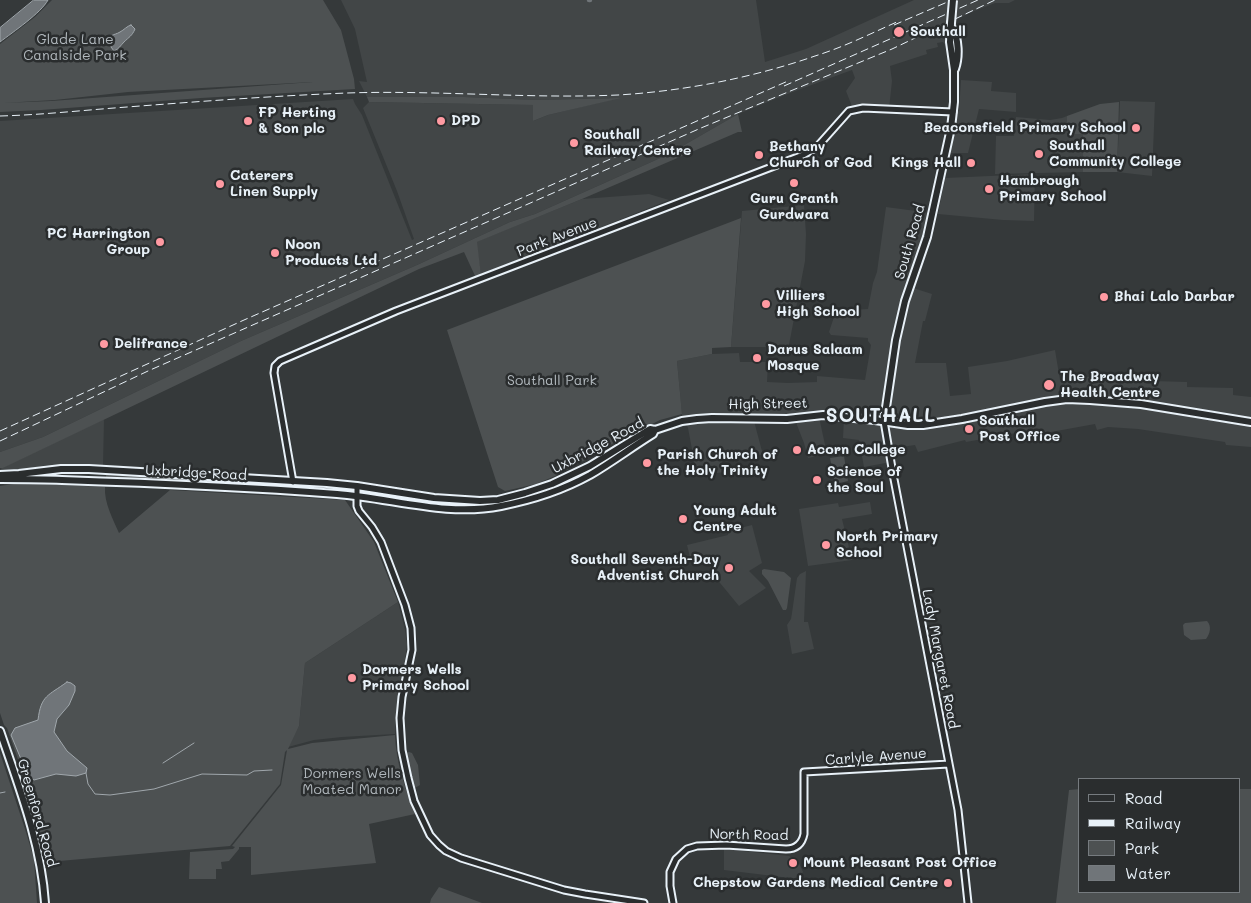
<!DOCTYPE html>
<html>
<head>
<meta charset="utf-8">
<style>
	body { margin:0 }
	#map { position:relative; width:1251px; height:903px; overflow:hidden; background:#35393a; font-family:Mali,sans-serif }
	canvas { display:block }
	.legend { position:absolute; left:1078px; top:778px; width:162px; height:115px; box-sizing:border-box; background:#2a2d2e; border:1px solid #767b7f; margin:0; padding:6px 9px; list-style:none; font-size:15px; color:#e8f1f8 }
	.legend li { display:flex; align-items:center; gap:10px; height:25px }
	.legend b { width:25px; border:1px solid #767b7f }
</style>
</head>
<body>
<div id="map">
<canvas width="1251" height="903"></canvas>
<ul class="legend">
<li><b style="height:6px;background:#2a2d2e"></b>Road</li>
<li><b style="height:6px;background:#e8f1f8"></b>Railway</li>
<li><b style="height:14px;background:#4d5152"></b>Park</li>
<li><b style="height:14px;background:#707579"></b>Water</li>
</ul>
</div>
<script>
const ctx = document.querySelector('canvas').getContext('2d');
ctx.lineJoin = 'round';
function fill(path, color) { ctx.fillStyle = color; ctx.fill(path, 'evenodd'); }
function stroke(path, color, width, dash) { ctx.strokeStyle = color; ctx.lineWidth = width; ctx.lineCap = dash ? 'butt' : 'round'; ctx.setLineDash(dash || []); ctx.stroke(path); }
function label(font, color, halo, rows, align = 'center') {
  ctx.font = font + ' Mali,sans-serif'; ctx.lineWidth = 5; ctx.setLineDash([]); ctx.textBaseline = 'middle'; ctx.strokeStyle = halo; ctx.fillStyle = color; for (const [text, x, y, turn = 0] of rows) {
    ctx.save(); ctx.translate(x, y); ctx.rotate((+turn || 0) * Math.PI / 180); ctx.textAlign = isNaN(turn) ? turn : align; if (halo) ctx.strokeText(text, 0, 0); ctx.fillText(text, 0, 0); ctx.restore();
  }
}
fill(new Path2D(`
	M341 0H756L765 62 806 49 914 0H1015L1009 3H995L969 13 956 20 947 26 948 46H946L943 42 937 43 938 47 926 50 927 54 890 66 892 81 889 109H853L846 91 855 78 852 70 790 93 738 114 667 155 535 214 510 222 417 265 241 341 43 437 0 452V121L353 99 355 104 362 115 412 240 414 239 397 191 363 108 369 102 534 105 533 121 548 115 618 98 536 100 464 97H367L359 81 367 82 355 29Z
	M961 80 992 82 991 91 1016 93V112L979 109 968 153H946L953 112 959 111Z
	M1120 101 1155 102 1152 176 1117 172Z
	M1067 116V134H1083V172L995 174 996 136H1014L1016 117 1050 120 1062 118Z
	M1035 174 1034 221 1003 220 938 214 945 178Z
	M649 194 669 200 481 275 476 242 582 199Z
	M804 205 806 234 805 261 788 350 779 347H731L742 211Z
	M886 207 931 213 910 287 932 294 925 321H923L915 363H946L950 396 971 394 968 367 1007 361 1055 350 1060 380 1082 377 1118 376 1119 380 1187 382V387L1233 388V395L1251 397V447L1226 445 1225 442 1138 429 1108 427 1097 430 1095 424 1040 434 1018 440 1016 433 966 442 965 440 918 452 915 445 888 449 891 462 864 467 859 440 843 438 844 418 819 417 827 454 808 458 804 443 795 420 754 421 763 455 721 459 724 472 697 476 688 428 682 415 677 361 712 354 739 353 740 362H768L767 382 788 383 817 382V376L865 380 871 345 868 341V338L831 335 829 332 836 311 868 309 873 283 877 272Z
	M104 419 103 466 78 464 46 465 19 471H0V469Z
	M870 502 872 514 842 519 852 560 808 566 799 509 838 503 839 507Z
	M752 525 762 563 749 571 766 588 739 606 711 572 720 565 713 555 691 561 687 545 728 535V531Z
	M806 571 804 622H808L814 649 792 654 787 625 791 619 792 613 797 578 800 574Z
	M398 602 405 630 407 644 405 659 398 692 395 734 342 737 314 740 288 747 299 726 305 663Z
	M724 849 789 856 798 861 803 872 798 879 724 870Z`), '#424647');
fill(new Path2D(`
	M52 0H323L341 30 354 79 355 89 201 98 41 110 0 112V44L35 17ZM313 82 51 101 3 103 55 100 128 92Z
	M367 97H464L536 100 621 98 548 115 533 121V105L369 102Z
	M1119 102 1117 172H1083V134H1067V116L1100 104Z
	M738 114 742 132H738L582 199 477 242 481 275 476 278 464 252 419 269 3 468H0V452L43 437 241 341 417 265 510 222 535 214 667 155Z
	M741 218 731 347 712 348V354L677 361 682 414 660 420 646 427 634 431 585 460 555 476 536 484 505 491 498 487 447 330Z
	M844 456 848 481 835 484 830 458Z
	M108 474 203 479 204 481 203 483 108 478 106 477V475Z
	M20 483 105 487C104 503 113 519 119 533L170 490 345 500 374 542 398 602 305 663 299 726 288 749 312 743 395 735C396 763 405 788 415 814L369 824 376 863 251 875V847H239V849L229 861 221 862 222 869H216V879H189L190 852 233 849 235 847 232 846 281 785 287 750 285 752 280 784 230 846 48 862 29 791 7 728 4 725 0 713V486Z
	M377 492 459 502 460 504V506L459 507C431 505 404 499 377 495Z
	M764 569 784 572 791 578 787 608 786 610H783L768 581 762 574V570Z
	M1207 621C1212 626 1210 634 1206 639L1191 640 1184 635 1183 625 1185 623Z
	M409 752 412 753 418 765 420 785 413 789 409 773 406 753Z
	M0 753 25 829 34 859 37 903H0Z
	M1080 789V892H1240V789H1251V903H1056L1069 790Z
	M439 887 482 903H430L431 899Z`), '#4d5152');
const water = new Path2D(`
	M34 0H48C41 13 13 32 0 42V28Z
	M131 25 135 29C132 36 129 37 124 42 120 46 119 49 114 51L111 47V36C114 34 117 34 120 32 124 30 127 26 131 25Z
	M67 682 71 683 75 686V691L69 705 57 719 54 732 67 751 87 768 86 773 76 776 56 774 34 780 28 776 11 735 15 728 38 720C41 695 48 696 67 682Z`);
fill(water, '#707579');
stroke(water, '#a0a7ac', 1);
stroke(new Path2D(`
	M163 763 194 743
	M86 773 88 784 95 794 110 795 154 789 202 774 247 775 254 771 272 770
	M0 793 5 792`), '#a0a7ac', 1);
stroke(new Path2D(`
	M589 0H590`), '#707579', 4.5);
const minor = new Path2D(`
	M884 421 893 474 958 810 968 903
	M293 482 274 373 275 366 280 361 396 311 803 155 817 147 849 111 863 108 953 112
	M357 486V506L359 511 372 527 381 542 405 605 411 628 412 650 402 697 400 718 402 750 408 778 414 801 430 835 439 845 446 851 461 858 564 890 585 894 644 903
	M673 903 670 886V872L676 859 687 849 697 846 726 845 786 849C796 849 802 844 804 834V772L949 764`);
const major = new Path2D(`
	M952 28C959 38 959 58 955 69
	M884 421 896 340 905 301 927 237 951 128 954 102V70L950 42 951 23
	M0 475 19 474 61 469H89L327 483 357 486 434 498 480 501 498 500 525 493 552 484 590 466 650 429 655 430 682 421 697 419 712 418 787 419 823 415 875 420 908 425H923L962 419 1045 402 1067 399 1090 400 1141 404 1251 422
	M1 479C21 479 42 479 62 480 153 483 245 487 337 494 392 498 446 517 501 506 532 500 563 490 590 475 612 462 632 447 653 434L655 430
	M0 731C19 787 41 843 45 903`);
stroke(minor, '#e8f1f8', 9);
stroke(major, '#e8f1f8', 10);
stroke(minor, '#2a2d2e', 5);
stroke(major, '#2a2d2e', 6);
stroke(new Path2D(`
	M894 25 952 0
	M784 86 978 0
	M0 116C38 115 76 111 114 108 192 102 270 96 347 93 438 90 528 99 618 95 684 91 752 78 815 56 844 47 872 33 899 21
	M0 431 244 320 788 81
	M0 441 148 371 701 128 892 49 995 0`), '#e8f1f8', 1, [8, 4]);
const majorBridge = new Path2D(`
	M951 23 953 0`);
stroke(majorBridge, '#e8f1f8', 10, []);
stroke(majorBridge, '#2a2d2e', 6);
for (const [x, y, r, color] of [
	[899,32,6,"#ff9aa2"],
	[248,121,5,"#ff9aa2"],
	[441,121,5,"#ff9aa2"],
	[1136,128,5,"#ff9aa2"],
	[574,143,5,"#ff9aa2"],
	[1039,154,5,"#ff9aa2"],
	[759,155,5,"#ff9aa2"],
	[971,163,5,"#ff9aa2"],
	[794,183,5,"#ff9aa2"],
	[220,184,5,"#ff9aa2"],
	[989,189,5,"#ff9aa2"],
	[160,242,5,"#ff9aa2"],
	[275,253,5,"#ff9aa2"],
	[1104,297,5,"#ff9aa2"],
	[766,304,5,"#ff9aa2"],
	[104,344,5,"#ff9aa2"],
	[757,358,5,"#ff9aa2"],
	[1049,385,6,"#ff9aa2"],
	[969,429,5,"#ff9aa2"],
	[797,450,5,"#ff9aa2"],
	[647,463,5,"#ff9aa2"],
	[817,480,5,"#ff9aa2"],
	[683,519,5,"#ff9aa2"],
	[826,545,5,"#ff9aa2"],
	[729,568,5,"#ff9aa2"],
	[352,678,5,"#ff9aa2"],
	[793,863,5,"#ff9aa2"],
	[948,883,5,"#ff9aa2"]
]) { const dot = new Path2D(); dot.arc(x, y, r, 0, 2 * Math.PI); ctx.fillStyle = color; ctx.fill(dot); stroke(dot, '#2a2d2e', 2); }
label('bold 14px', '#e8f1f8', '#2a2d2e', [
	["Southall",910,32],
	["FP Herting",258,113],
	["& Son plc",258,129],
	["DPD",451,121],
	["Beaconsfield Primary School",1126,128,"right"],
	["Southall",584,135],
	["Railway Centre",584,151],
	["Southall",1049,146],
	["Community College",1049,162],
	["Bethany",769,147],
	["Church of God",769,163],
	["Kings Hall",961,163,"right"],
	["Caterers",230,176],
	["Linen Supply",230,192],
	["Hambrough",999,181],
	["Primary School",999,197],
	["Guru Granth",794,199,"center"],
	["Gurdwara",794,215,"center"],
	["PC Harrington",150,234,"right"],
	["Group",150,250,"right"],
	["Noon",285,245],
	["Products Ltd",285,261],
	["Villiers",776,296],
	["High School",776,312],
	["Bhai Lalo Darbar",1114,297],
	["Delifrance",114,344],
	["Darus Salaam",767,350],
	["Mosque",767,366],
	["The Broadway",1060,377],
	["Health Centre",1060,393],
	["Southall",979,421],
	["Post Office",979,437],
	["Acorn College",807,450],
	["Parish Church of",657,455],
	["the Holy Trinity",657,471],
	["Science of",827,472],
	["the Soul",827,488],
	["Young Adult",693,511],
	["Centre",693,527],
	["North Primary",836,537],
	["School",836,553],
	["Southall Seventh-Day",719,560,"right"],
	["Adventist Church",719,576,"right"],
	["Dormers Wells",362,670],
	["Primary School",362,686],
	["Mount Pleasant Post Office",803,863],
	["Chepstow Gardens Medical Centre",938,883,"right"]
], 'left');
label('14px', '#b2b9be', '#2a2d2e', [
	["Glade Lane",75,40],
	["Canalside Park",75,56],
	["Southall Park",552,381],
	["Dormers Wells",352,774],
	["Moated Manor",352,790]
]);
label('14px', '#e8f1f8', '#2a2d2e', [
	["Park Avenue",557,237,-21],
	["South Road",910,242,-74],
	["High Street",768,404,-1],
	["Uxbridge Road",598,446,-28],
	["Uxbridge Road",196,473,3],
	["Lady Margaret Road",940,659,79],
	["Carlyle Avenue",876,757,-4],
	["Greenford Road",37,813,74],
	["North Road",749,835,1]
]);
ctx.letterSpacing = '1px';
label('bold 19px', '#e8f1f8', '#2a2d2e', [
	["SOUTHALL",881,416]
]);
ctx.letterSpacing = '0px';
</script>
</body>
</html>
